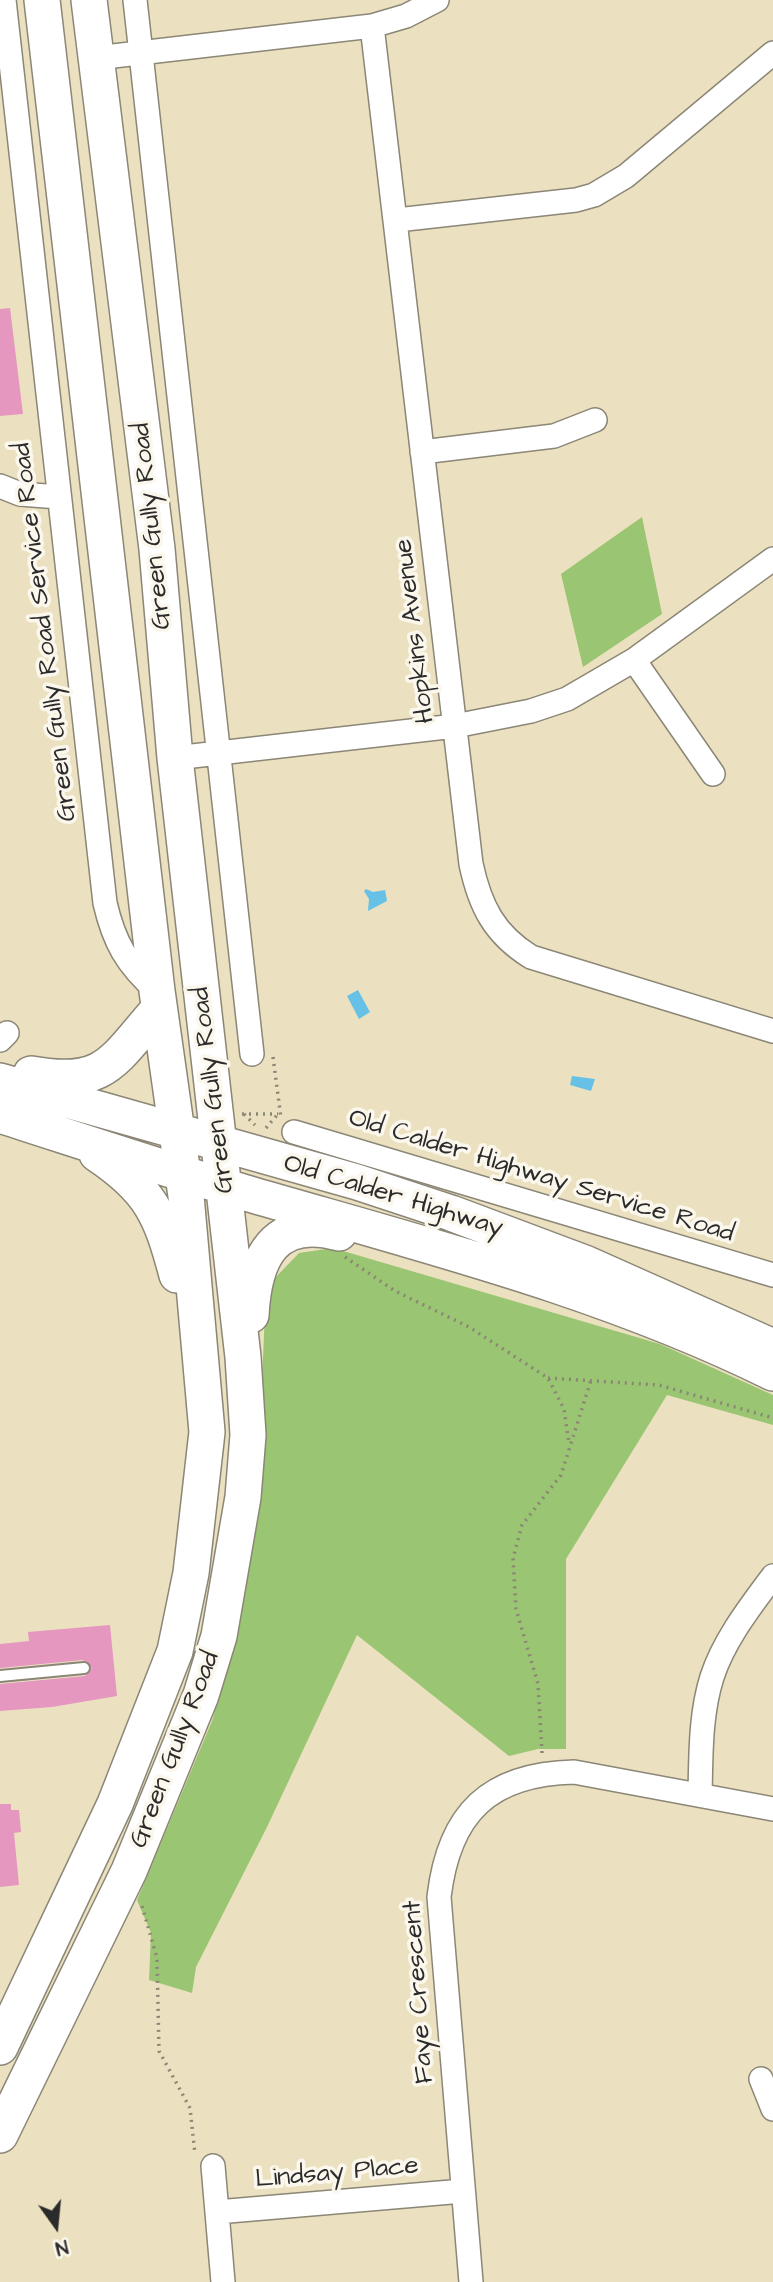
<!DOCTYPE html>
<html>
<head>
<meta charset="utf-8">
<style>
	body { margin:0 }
	#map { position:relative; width:773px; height:2282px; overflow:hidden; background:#ebe1c0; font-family:"Architects Daughter",sans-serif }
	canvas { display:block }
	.north { position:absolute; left:21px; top:2191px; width:70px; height:70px; -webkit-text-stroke:5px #fbf7ec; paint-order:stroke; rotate:165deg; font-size:19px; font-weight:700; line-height:28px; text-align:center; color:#2b2b2b }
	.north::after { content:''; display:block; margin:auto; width:24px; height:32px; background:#2b2b2b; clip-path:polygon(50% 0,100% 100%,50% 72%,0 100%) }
</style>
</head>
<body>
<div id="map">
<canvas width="773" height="2282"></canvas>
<div class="north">N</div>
</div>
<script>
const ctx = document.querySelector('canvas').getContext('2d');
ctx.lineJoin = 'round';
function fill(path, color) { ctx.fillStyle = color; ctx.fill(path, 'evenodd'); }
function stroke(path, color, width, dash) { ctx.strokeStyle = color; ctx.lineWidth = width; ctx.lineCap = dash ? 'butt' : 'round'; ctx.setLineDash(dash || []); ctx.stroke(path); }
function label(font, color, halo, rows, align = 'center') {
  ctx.font = font + ' "Architects Daughter",sans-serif'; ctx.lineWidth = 7; ctx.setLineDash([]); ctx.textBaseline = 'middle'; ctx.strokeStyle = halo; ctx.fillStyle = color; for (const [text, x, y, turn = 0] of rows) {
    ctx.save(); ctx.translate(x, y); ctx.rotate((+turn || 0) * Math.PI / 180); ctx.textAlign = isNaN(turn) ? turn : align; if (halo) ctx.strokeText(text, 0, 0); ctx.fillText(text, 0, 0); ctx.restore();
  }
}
fill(new Path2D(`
	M642 517 662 614 583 667 561 574Z
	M333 1248 660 1344 773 1395V1425L667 1395 566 1559V1749H538L509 1756 357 1635 267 1827 196 1967 192 1993 149 1980 151 1933 137 1900 212 1721 239 1627 258 1478 265 1311 271 1282 299 1253Z`), '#9ac572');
fill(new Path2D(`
	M366 889 373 892 385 890 387 901 368 911 369 899 364 891Z
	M358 990 370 1012 359 1019 347 996Z
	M572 1076 595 1079 591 1091 570 1085Z`), '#67c0e5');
fill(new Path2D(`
	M10 308 23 414 0 416V309Z
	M110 1625 117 1696 52 1707 0 1711V1684L85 1676 92 1668 83 1660 0 1668V1644L29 1641 28 1632Z
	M0 1804H11V1810H19L21 1832 14 1833 19 1885 0 1887Z`), '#e597bf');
const lane = new Path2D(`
	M0 1676 84 1668`);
const street = new Path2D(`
	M4 0 105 903C114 942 127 965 157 991
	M135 0 252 1054
	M372 26 471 864C480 906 494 934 531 957L773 1031
	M96 58 372 26 406 16 437 0
	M397 220 576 200 594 195 626 176 773 53
	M422 452 554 436 595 420
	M0 486 20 494 59 497
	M634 660 713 774
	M175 758 455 726 531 711 567 699 634 660 773 559
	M0 1040 7 1033
	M294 1132 773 1275
	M700 1795C701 1756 700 1715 712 1677 724 1640 750 1607 773 1576
	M761 2079 773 2109
	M213 2166 223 2282
	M217 2212 463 2191
	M471 2282 439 1897C449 1813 489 1774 574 1772L773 1809`);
const primary = new Path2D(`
	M31 1074C107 1088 114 1059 159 1009
	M0 1081 357 1182 451 1213 587 1264 773 1347
	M0 1115C84 1142 168 1170 253 1195 429 1246 607 1291 773 1373
	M97 1154C151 1190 161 1215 177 1275
	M251 1315C254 1258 274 1215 339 1233
	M0 2047 115 1804 175 1651 191 1573 207 1432 186 1196 157 991 42 0
	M0 2135 129 1871 201 1695 219 1636 243 1497 248 1435 243 1357 175 758 157 549 89 0`);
stroke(lane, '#8b8676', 14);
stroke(street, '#8b8676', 26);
stroke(primary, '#8b8676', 38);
stroke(new Path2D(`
	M273 1057 281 1118
	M242 1114H278
	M244 1114 255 1125
	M266 1128 277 1115
	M345 1257 395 1291 469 1327 548 1378 564 1409 569 1444
	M548 1378 659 1385 773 1418
	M542 1753 538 1684 516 1609 513 1558 522 1525 561 1475 591 1380
	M142 1906 157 1958 159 2051 190 2108 195 2154`), '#8b8676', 3.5, [2, 5]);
stroke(lane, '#fff', 10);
stroke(street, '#fff', 23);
stroke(primary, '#fff', 35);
label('26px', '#2b2b2b', '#fbf7ec', [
	["Green Gully Road",153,526,-96],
	["Hopkins Avenue",416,631,-97],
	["Green Gully Road Service Road",46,632,-97],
	["Green Gully Road",214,1090,-97],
	["Old Calder Highway Service Road",541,1177,17],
	["Old Calder Highway",393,1197,17],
	["Green Gully Road",176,1750,-69],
	["Faye Crescent",420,1992,-94],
	["Lindsay Place",337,2174,-5]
]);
</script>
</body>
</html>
